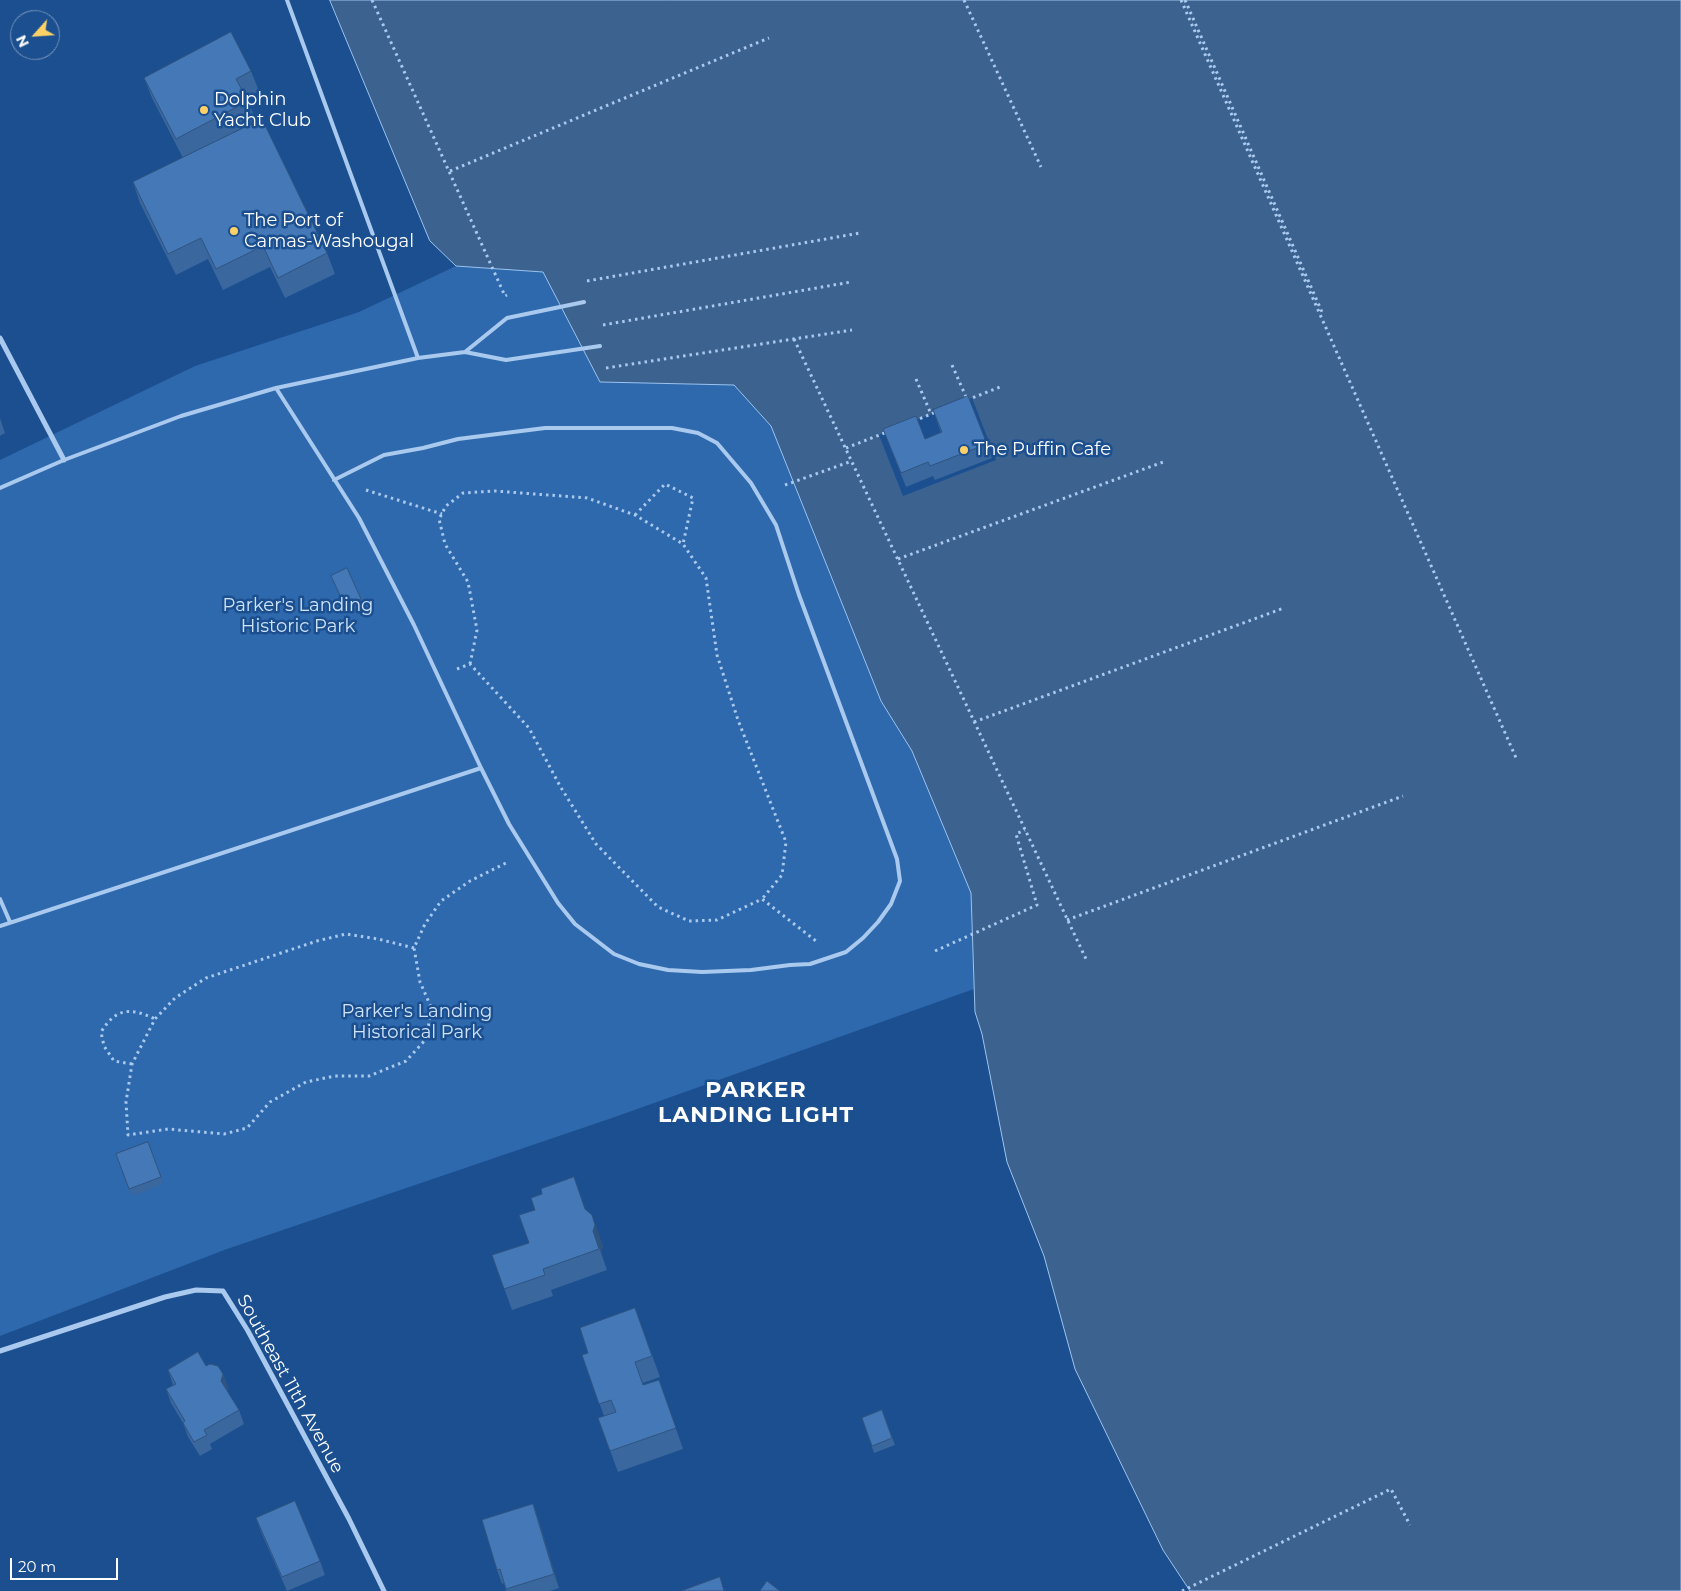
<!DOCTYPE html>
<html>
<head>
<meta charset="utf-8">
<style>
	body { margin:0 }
	#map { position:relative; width:1681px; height:1591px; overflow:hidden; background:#1b4f8f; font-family:Montserrat,sans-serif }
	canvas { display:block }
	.north { position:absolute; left:10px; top:10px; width:50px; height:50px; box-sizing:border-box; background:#1b4f8f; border:1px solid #7695bc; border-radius:50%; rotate:244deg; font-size:14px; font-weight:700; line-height:20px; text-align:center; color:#fff }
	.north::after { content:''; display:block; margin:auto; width:18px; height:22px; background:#ffd166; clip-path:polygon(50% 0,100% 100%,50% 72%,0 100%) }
	.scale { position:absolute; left:10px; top:1558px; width:108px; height:22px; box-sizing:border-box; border:2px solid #fff; border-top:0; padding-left:6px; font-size:15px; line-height:18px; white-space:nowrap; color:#fff; -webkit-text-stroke:4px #1b4f8f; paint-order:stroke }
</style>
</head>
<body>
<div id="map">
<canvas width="1681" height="1591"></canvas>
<div class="north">N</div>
<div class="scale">20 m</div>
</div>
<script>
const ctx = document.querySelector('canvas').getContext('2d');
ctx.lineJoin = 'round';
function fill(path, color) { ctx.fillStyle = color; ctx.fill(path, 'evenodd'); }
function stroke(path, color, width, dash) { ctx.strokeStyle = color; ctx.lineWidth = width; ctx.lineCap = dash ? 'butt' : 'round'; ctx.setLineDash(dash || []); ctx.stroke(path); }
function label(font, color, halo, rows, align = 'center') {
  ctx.font = font + ' Montserrat,sans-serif'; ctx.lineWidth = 5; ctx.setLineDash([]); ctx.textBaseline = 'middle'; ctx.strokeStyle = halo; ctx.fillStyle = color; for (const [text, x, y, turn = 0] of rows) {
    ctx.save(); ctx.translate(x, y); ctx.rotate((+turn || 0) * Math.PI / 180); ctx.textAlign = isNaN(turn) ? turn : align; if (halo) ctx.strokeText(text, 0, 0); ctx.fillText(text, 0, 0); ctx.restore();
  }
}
fill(new Path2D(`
	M456 266 543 272 600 382 734 385 771 426 881 701 912 751 971 893 974 989 612 1118 227 1249 0 1336V460L195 366 359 312Z`), '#2e69ad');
const water = new Path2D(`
	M330 0H1681V1591H1190L1163 1550 1075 1369 1044 1256 1007 1162 982 1034 975 1012 971 893 912 751 881 701 771 426 734 385 600 382 543 272 456 266 430 241Z`);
fill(water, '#3c6290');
stroke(water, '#9cc4f0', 1);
fill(new Path2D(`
	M972 398 996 460 903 496 879 435Z`), '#1b4f8f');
stroke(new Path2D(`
	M372 0 505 296 507 295
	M964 0 1041 167
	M1181 0 1517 760
	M1185 0 1322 312
	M450 171 769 38
	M587 281 860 233
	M603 325 851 282
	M794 339 1086 959
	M952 365 967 399
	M606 368 852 330
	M916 379 931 414
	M967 400 1000 387
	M914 421 936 412
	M846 448 887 432
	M785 485 852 461
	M366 490 442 514
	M635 515 665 484 693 498 683 544
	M898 559 1166 461
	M470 664 477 630 468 582 445 544 439 519 446 506 463 493 495 491 587 498 635 515 683 544 706 578 717 655 738 720 786 842 782 875 762 899
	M457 669 470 664 529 728 560 786 596 844 658 907 689 921 717 920 762 899 816 941
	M974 722 1284 608
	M1067 920 1403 796
	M414 948 378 939 346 934 317 941 206 978 175 998 155 1019 132 1064 126 1102 128 1135 168 1129 224 1134 247 1128 270 1102 306 1082 335 1076H369L406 1061 427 1038 431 1007 420 982 414 948 425 924 441 901 470 881 508 862
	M935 951 1037 905 1016 834 1025 830
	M132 1064 114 1061 104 1046 101 1032C116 1008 130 1007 155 1019
	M1182 1591 1391 1489 1410 1525`), '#a9c9ee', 3, [2.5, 4]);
stroke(new Path2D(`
	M287 0 418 358
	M465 352 507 318 584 302
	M276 388 359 518 414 625 481 768 509 824 558 903 575 924 614 954 639 964 668 970 702 972 751 970 790 965 810 964 846 952 863 938 878 922 891 904 900 881 897 859 799 595 776 525 751 483 717 443 698 433 672 428H545L458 439 423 448 384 455 334 480
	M0 488 64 460 181 416 276 388 418 358 465 352 506 360 600 346
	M0 899 10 922
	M0 926 481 768`), '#a9c9ee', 4);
stroke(new Path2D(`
	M0 338 64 460
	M0 1351 165 1297 196 1290 223 1291 248 1331 349 1519 384 1591`), '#a9c9ee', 5);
fill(new Path2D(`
	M251 71 259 91 247 98 256 121 233 133 327 253 335 274 285 298 270 267 223 290 208 259 176 275 140 203 133 182 183 158 152 98 144 78Z
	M933 410 987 444 992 458 935 480 933 476 906 487 883 429 925 439 941 433Z
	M0 418 5 433 0 436Z
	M331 576 361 599 364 606 348 614Z
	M148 1142 163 1184 132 1196 116 1154Z
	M535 1210H586L603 1246 601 1252 607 1270 551 1290 553 1296 512 1310 492 1255 529 1243Z
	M635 1308 660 1377 643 1383V1385L659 1380 683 1449 618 1472 598 1418 604 1416 582 1355 588 1353Z
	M206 1366 223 1374 228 1388 227 1391 239 1410 244 1424 210 1444 212 1449 200 1456 188 1437 183 1423 171 1403 166 1389 173 1385 168 1370Z
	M882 1410 895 1445 874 1453 862 1418Z
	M533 1504 538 1518 559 1588 550 1591H506L504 1583 502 1584 497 1570Z
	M256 1518 320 1561 325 1575 287 1591 261 1532Z`), '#3a679d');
fill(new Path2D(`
	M592 1215 603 1246 601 1252 607 1270 593 1231Z
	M223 1374 228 1388 227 1395 221 1381Z
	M533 1504 538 1518 559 1588 554 1574Z`), '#305480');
const building = new Path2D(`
	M231 32 251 71 236 79 248 101 176 139 144 78Z
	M262 119 327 253 278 278 263 246 216 269 201 238 168 254 133 182Z
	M968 396 987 444 930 466 928 462 901 473 883 429 916 416 925 439 942 432 933 410Z
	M347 568 361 599 345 606 331 576Z
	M148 1142 161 1177 129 1189 116 1154Z
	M574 1177 585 1209 592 1215 595 1225 593 1231 599 1249 543 1269 545 1275 504 1289 492 1255 529 1243 519 1215 535 1210 531 1198 542 1194 541 1189Z
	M635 1308 652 1356 635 1362 643 1385 659 1380 676 1428 610 1451 598 1418 616 1412 611 1400 599 1404 582 1355 588 1353 580 1328Z
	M198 1352 206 1366 210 1364 218 1366 223 1374 221 1381 239 1410 204 1430 207 1435 194 1442 183 1423 185 1421 166 1389 176 1384 168 1370Z
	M882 1410 892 1438 872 1446 862 1418Z
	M295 1501 320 1561 282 1577 256 1518Z
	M533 1504 554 1574 506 1589 500 1569 497 1570 482 1520Z
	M720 1577 724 1591H681Z
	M767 1581 780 1591H760Z`);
fill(building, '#4478b7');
stroke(building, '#305480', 1);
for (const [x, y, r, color] of [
	[204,110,5,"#ffd166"],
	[234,231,5,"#ffd166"],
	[964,450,5,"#ffd166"]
]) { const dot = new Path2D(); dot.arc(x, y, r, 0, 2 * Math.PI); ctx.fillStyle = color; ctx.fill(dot); stroke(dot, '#1b4f8f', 2); }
label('18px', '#fff', '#1b4f8f', [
	["Dolphin",214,100],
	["Yacht Club",214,121],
	["The Port of",244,221],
	["Camas-Washougal",244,242],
	["The Puffin Cafe",974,450]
], 'left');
label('18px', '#cfe3fa', '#1b4f8f', [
	["Parker's Landing",298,606],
	["Historic Park",298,627],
	["Parker's Landing",417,1012],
	["Historical Park",417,1033]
]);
label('18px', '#fff', '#1b4f8f', [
	["Southeast 11th Avenue",290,1384,61]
]);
ctx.letterSpacing = '1px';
label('bold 22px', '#fff', '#1b4f8f', [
	["PARKER",756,1091],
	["LANDING LIGHT",756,1116]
]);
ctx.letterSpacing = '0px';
</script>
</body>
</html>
